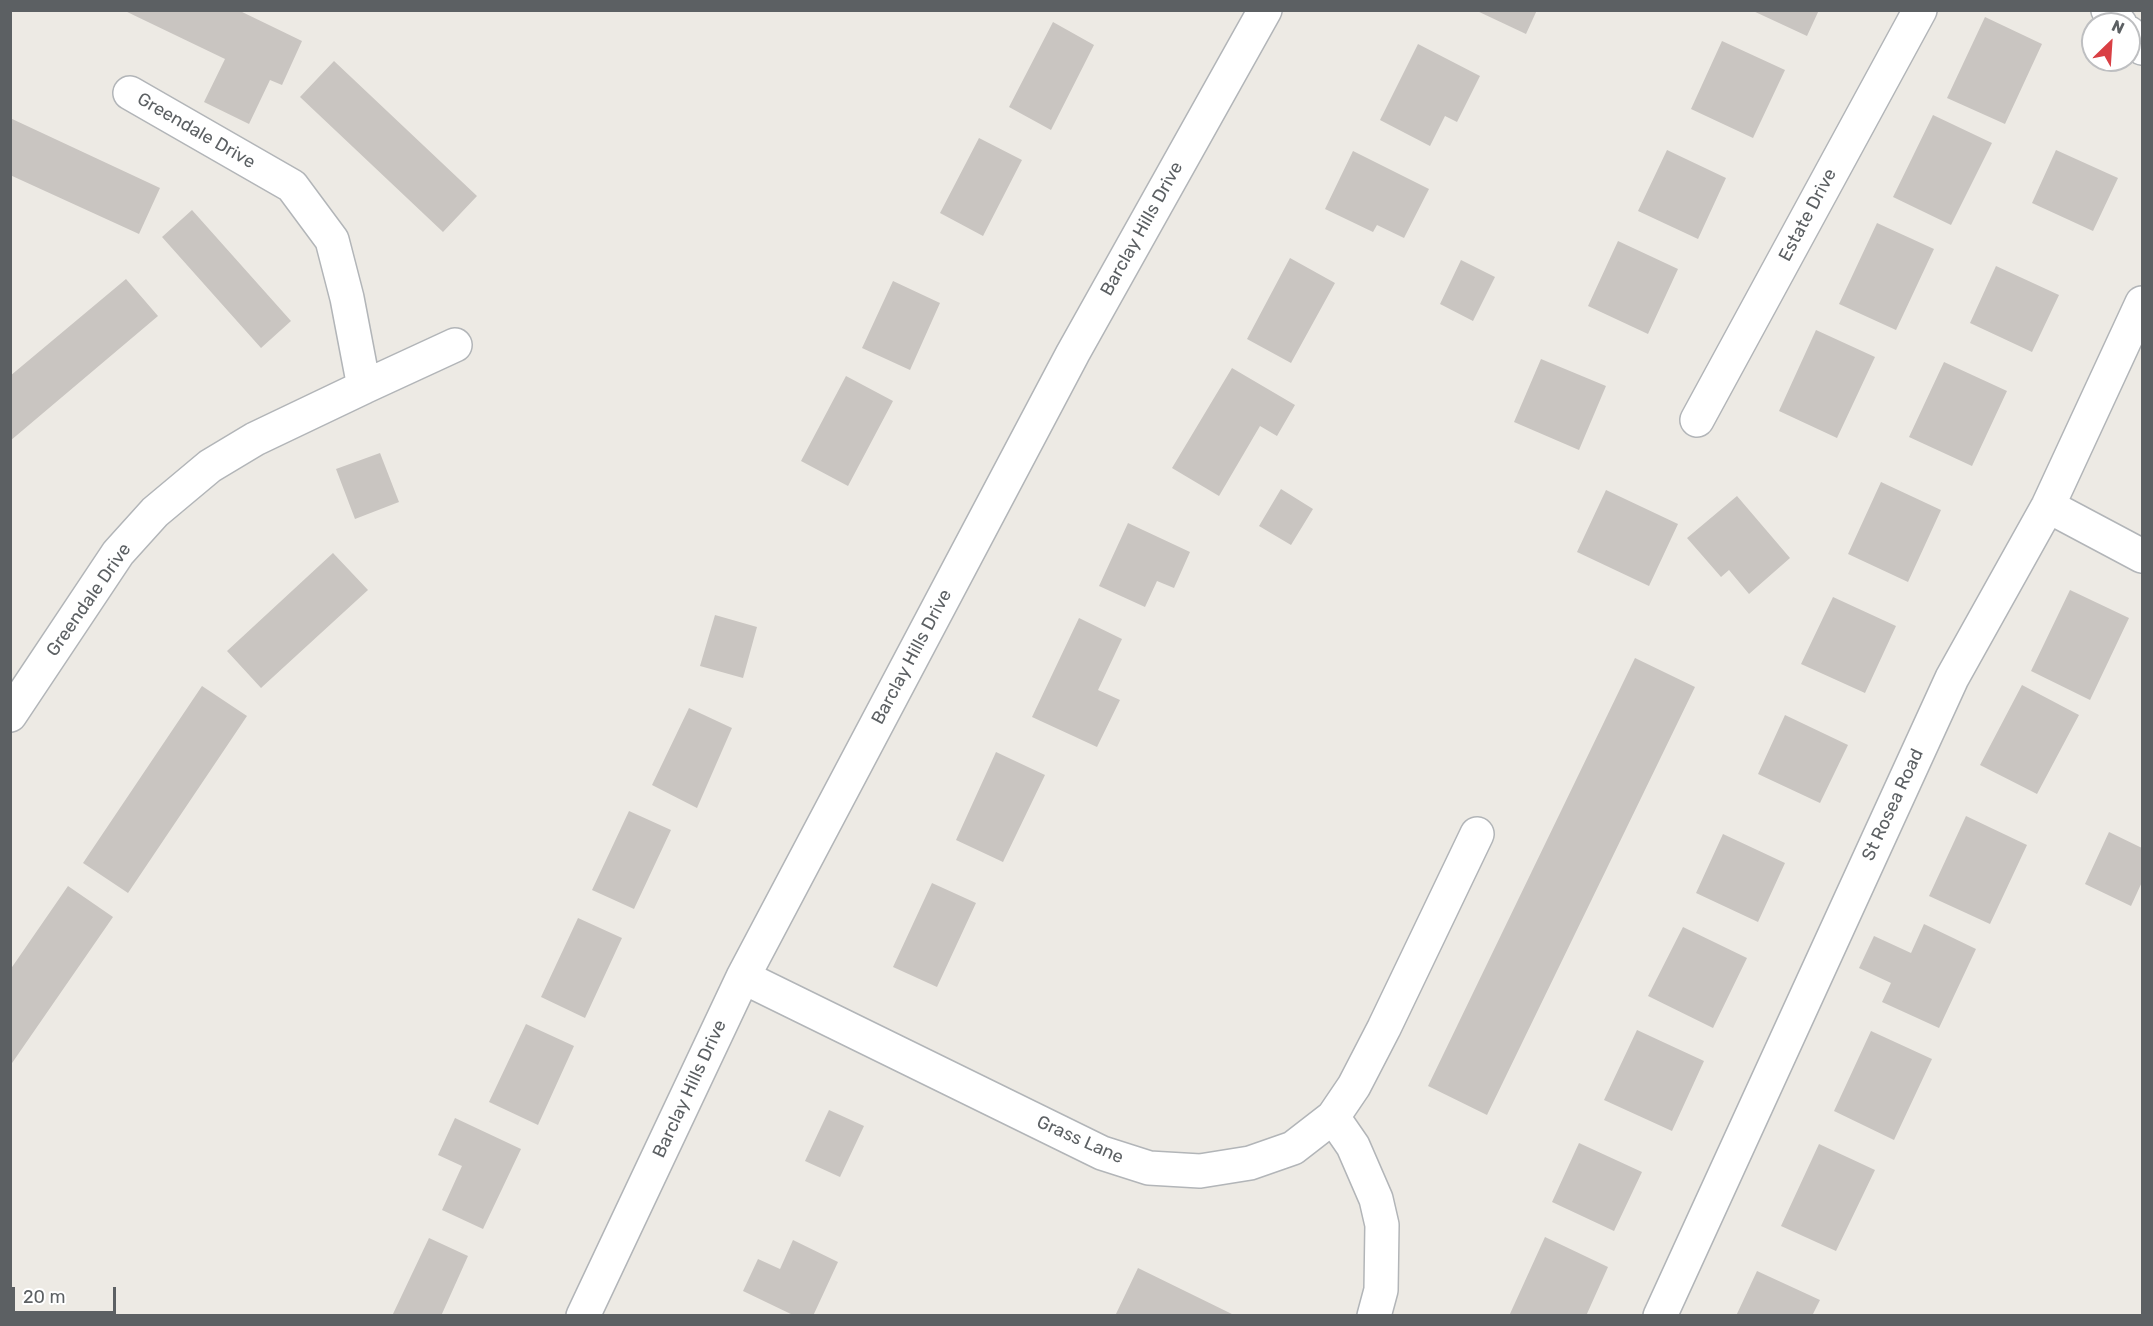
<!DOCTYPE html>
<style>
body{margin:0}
#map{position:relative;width:2153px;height:1326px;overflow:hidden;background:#edeae4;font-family:Rubik,sans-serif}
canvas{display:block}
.frame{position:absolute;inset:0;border:12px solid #5c6063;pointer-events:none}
.north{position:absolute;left:2081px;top:12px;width:60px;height:60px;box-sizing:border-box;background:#fff;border:2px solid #bebfc1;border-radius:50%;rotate:25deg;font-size:16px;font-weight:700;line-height:24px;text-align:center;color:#5c6063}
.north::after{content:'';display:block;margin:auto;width:21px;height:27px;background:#d93f44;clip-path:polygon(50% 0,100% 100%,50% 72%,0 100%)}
.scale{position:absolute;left:12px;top:1287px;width:104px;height:27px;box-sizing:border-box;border:3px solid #5c6063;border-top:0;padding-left:8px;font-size:18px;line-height:21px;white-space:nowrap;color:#5c6063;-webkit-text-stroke:4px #fff;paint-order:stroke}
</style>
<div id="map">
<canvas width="2153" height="1326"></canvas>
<div class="frame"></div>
<div class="north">N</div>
<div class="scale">20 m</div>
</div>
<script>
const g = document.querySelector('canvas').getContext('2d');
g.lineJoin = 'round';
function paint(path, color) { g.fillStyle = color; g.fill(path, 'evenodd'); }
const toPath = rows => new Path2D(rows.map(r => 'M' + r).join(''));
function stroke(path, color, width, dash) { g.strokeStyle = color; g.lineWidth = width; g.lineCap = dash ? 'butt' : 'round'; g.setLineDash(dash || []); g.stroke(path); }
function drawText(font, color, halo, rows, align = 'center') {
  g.font = font + ' Rubik,sans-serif'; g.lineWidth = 4.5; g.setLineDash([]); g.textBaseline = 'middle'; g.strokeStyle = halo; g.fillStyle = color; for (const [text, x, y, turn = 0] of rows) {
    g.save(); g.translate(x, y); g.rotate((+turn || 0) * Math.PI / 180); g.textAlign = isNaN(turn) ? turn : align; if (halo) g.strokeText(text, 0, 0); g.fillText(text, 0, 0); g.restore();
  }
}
paint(toPath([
 [123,10,238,10,302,41,282,85,270,80,249,124,204,102,225,59],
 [1475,10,1537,10,1526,34],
 [1751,10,1819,10,1807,36],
 [1985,17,2042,44,2005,124,1947,98],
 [1053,22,1094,45,1051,130,1009,107],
 [1722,41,1785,70,1753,138,1691,109],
 [1418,44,1480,76,1457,122,1445,116,1430,146,1380,120],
 [334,61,477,196,443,232,300,97],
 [1933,115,1992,143,1951,225,1893,197],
 [10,118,160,188,139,234,10,175],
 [979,138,1022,160,983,236,940,213],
 [1667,150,1726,178,1698,239,1638,211],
 [2056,150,2118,178,2093,231,2032,203],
 [1353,151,1429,189,1404,238,1377,225,1373,232,1325,209],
 [192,210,291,321,261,348,162,237],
 [1877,223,1934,249,1896,330,1839,304],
 [1618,241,1678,269,1648,334,1588,306],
 [1290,258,1335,283,1291,363,1247,339],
 [1461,260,1495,277,1473,321,1440,304],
 [1996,266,2059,295,2032,352,1970,323],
 [126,279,158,316,10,441,10,376],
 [893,281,940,303,910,370,862,348],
 [1816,330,1875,357,1837,438,1779,411],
 [1541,359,1606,386,1579,450,1514,422],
 [1944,362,2007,391,1972,466,1909,437],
 [1232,368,1295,405,1277,436,1260,426,1219,496,1172,468],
 [846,376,893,401,848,486,801,461],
 [380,453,399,502,355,519,336,469],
 [1881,482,1941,510,1908,582,1848,554],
 [1281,489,1313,509,1291,545,1259,526],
 [1606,490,1678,524,1649,586,1577,552],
 [1737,496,1790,558,1749,594,1729,570,1721,577,1687,538],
 [1128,523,1190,552,1174,588,1157,581,1145,607,1099,586],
 [333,553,368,590,261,688,227,651],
 [2070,590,2129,618,2090,700,2031,671],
 [1833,597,1896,626,1865,693,1801,664],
 [715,615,757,627,743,678,700,666],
 [1079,618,1122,639,1098,690,1120,700,1097,747,1032,717],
 [1635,658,1695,687,1487,1115,1428,1086],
 [2022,685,2079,715,2037,794,1980,765],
 [202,686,247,716,128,893,83,863],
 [689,708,732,728,697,808,652,785],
 [1785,715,1848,745,1820,803,1758,774],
 [996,752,1045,775,1003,862,956,840],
 [629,811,671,830,634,909,592,890],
 [1966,816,2027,845,1990,924,1929,896],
 [2109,832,2142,848,2142,882,2131,906,2085,884],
 [1723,834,1785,863,1758,922,1696,893],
 [932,883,976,903,937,987,893,967],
 [68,886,113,917,10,1066,10,970],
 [578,918,622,938,585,1018,541,997],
 [1924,924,1976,949,1939,1028,1882,1002,1891,983,1859,968,1874,936,1911,953],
 [1683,927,1747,958,1713,1028,1648,996],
 [526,1024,574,1046,538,1125,489,1102],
 [1637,1030,1704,1061,1672,1131,1604,1100],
 [1871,1031,1932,1059,1894,1140,1834,1111],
 [829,1110,864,1126,840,1177,805,1161],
 [455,1118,521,1149,483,1229,442,1210,462,1166,438,1155],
 [1579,1143,1642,1172,1614,1231,1552,1202],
 [1819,1144,1875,1170,1836,1251,1781,1226],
 [1545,1237,1608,1267,1586,1316,1509,1316],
 [429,1238,468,1256,441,1316,392,1316],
 [793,1240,838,1262,813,1316,795,1316,743,1291,758,1259,780,1269],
 [1138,1268,1236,1316,1115,1316],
 [1757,1271,1820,1300,1812,1316,1736,1316]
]), '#c9c5c1');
const minor = toPath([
 [2108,10,2120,24],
 [2129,33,2142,48],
 [130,93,292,186,332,240,347,298,364,387,455,345],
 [1697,420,1920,10],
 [2048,506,2142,556],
 [10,715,118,553,155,512,210,466,255,439,364,387],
 [743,977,1102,1153,1149,1168,1200,1171,1250,1163,1293,1148,1333,1117,1354,1086,1384,1028,1477,834],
 [1333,1117,1353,1146,1376,1199,1382,1225,1381,1290,1374,1316],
 [583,1316,743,977,1073,353,1265,10],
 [1660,1316,1952,678,2048,506,2142,303]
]);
stroke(minor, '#b2b5b8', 36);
stroke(minor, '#fff', 33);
drawText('18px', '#5c6063', '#fff', [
 ["Greendale Drive",196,131,30],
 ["Estate Drive",1808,215,-62],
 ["Barclay Hills Drive",1142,229,-61],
 ["Greendale Drive",89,600,-55],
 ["Barclay Hills Drive",912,657,-62],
 ["St Rosea Road",1893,805,-65],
 ["Barclay Hills Drive",690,1089,-65],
 ["Grass Lane",1080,1140,24]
]);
</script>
